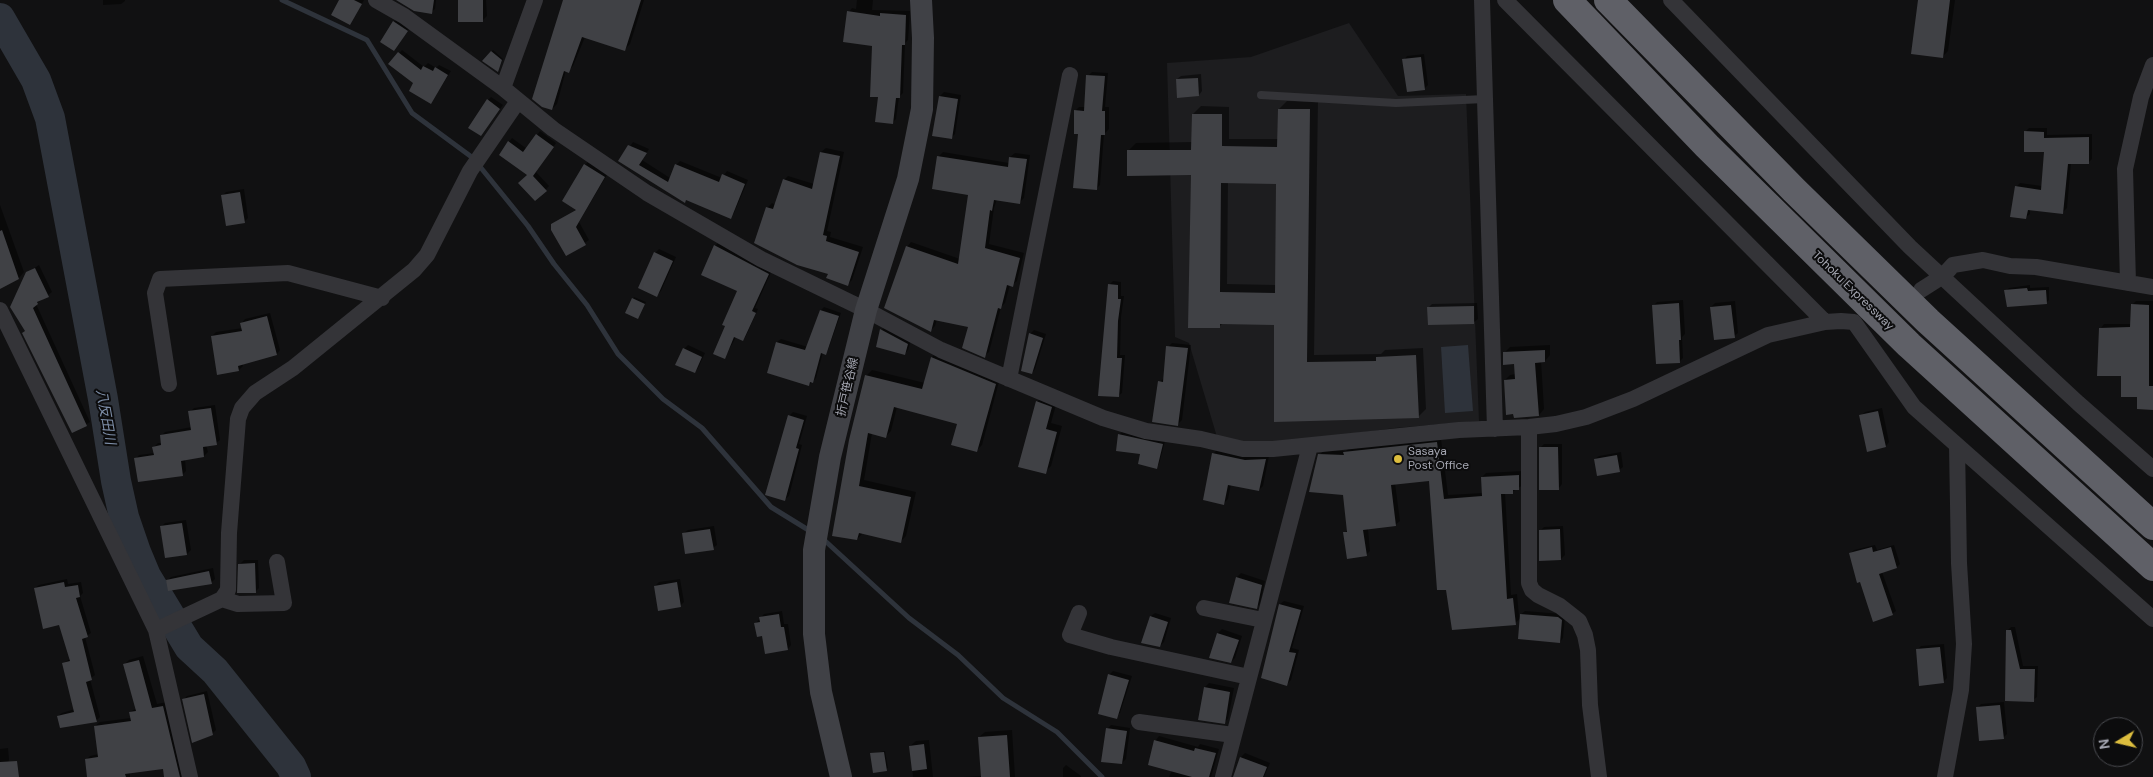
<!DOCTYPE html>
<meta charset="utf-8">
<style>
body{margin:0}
#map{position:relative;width:2153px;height:777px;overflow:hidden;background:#111112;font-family:"DM Sans",sans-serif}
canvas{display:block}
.north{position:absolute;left:2093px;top:717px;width:50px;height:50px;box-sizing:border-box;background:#0c0c0d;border:1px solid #494a4f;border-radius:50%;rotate:261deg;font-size:14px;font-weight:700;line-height:20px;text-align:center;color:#a4a6b1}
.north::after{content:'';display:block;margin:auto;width:18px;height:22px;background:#dcbd3e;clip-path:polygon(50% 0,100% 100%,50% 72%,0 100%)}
</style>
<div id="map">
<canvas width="2153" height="777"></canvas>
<div class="north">N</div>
</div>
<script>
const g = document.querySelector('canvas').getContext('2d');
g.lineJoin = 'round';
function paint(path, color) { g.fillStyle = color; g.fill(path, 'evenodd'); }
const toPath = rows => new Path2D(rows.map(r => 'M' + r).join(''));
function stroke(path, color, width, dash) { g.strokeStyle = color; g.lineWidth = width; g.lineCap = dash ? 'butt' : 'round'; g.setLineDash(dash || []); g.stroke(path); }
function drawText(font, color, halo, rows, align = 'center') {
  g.font = font + ' "DM Sans","Noto Sans JP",sans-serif'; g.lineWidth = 4; g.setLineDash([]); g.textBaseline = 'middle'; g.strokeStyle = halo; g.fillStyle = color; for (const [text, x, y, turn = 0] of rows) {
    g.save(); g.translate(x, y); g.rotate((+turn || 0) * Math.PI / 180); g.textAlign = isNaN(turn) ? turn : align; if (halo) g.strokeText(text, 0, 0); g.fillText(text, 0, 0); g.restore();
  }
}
paint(toPath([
 [1349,23,1398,96,1466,94,1479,421,1395,428,1266,445,1217,437,1189,343,1175,337,1167,63,1251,57]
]), '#1d1d1f');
paint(toPath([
 [1468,345,1473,411,1445,413,1441,347]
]), '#2e333b');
paint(toPath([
 [103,0,125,0,125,1,121,4,103,5],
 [341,0,364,0,350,24],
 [414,0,436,0,435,9,431,12],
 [459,0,486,0,487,16,483,20],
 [564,0,644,0,630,44,625,49,585,37,573,66,568,71,566,70,557,104,552,109,533,98],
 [857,0,873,0,872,10,910,11,908,40,905,43,903,93,899,97,896,119,892,123,880,96,873,45,849,12,852,8,856,9],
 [1920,0,1955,0,1948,51,1942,57],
 [398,18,410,27,397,46,394,22],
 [402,50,424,67,428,63,436,68,439,65,451,71,431,103,415,83,390,64],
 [493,50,503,59,498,70,484,60],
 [1424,54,1428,85,1424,89,1404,60,1407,56],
 [1092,72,1108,73,1105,107,1109,107,1109,129,1104,134,1100,185,1096,189,1079,133,1075,111,1079,107,1085,107,1088,76],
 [1201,74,1202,91,1199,95,1177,79,1181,76],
 [944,92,961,95,955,134,951,138,940,96],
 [491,97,503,105,484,131,488,100],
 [1287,101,1318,102,1314,355,1381,354,1385,350,1423,348,1426,409,1418,417,1275,420,1275,324,1223,323,1219,327,1192,173,1128,151,1136,143,1192,142,1193,114,1201,106,1229,107,1229,139,1278,139,1279,109],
 [1228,182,1278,183,1276,285,1227,284],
 [2029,128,2047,128,2047,135,2092,134,2092,159,2088,163,2071,163,2067,208,2063,212,2030,209,2030,214,2026,217,2016,187,2020,183,2042,186,2046,151,2025,132],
 [540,131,556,143,536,172,549,186,536,200,529,174,509,142,512,138,527,149],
 [633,142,649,149,642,160,670,178,676,165,680,161,722,178,727,171,748,180,734,213,731,217,687,199,620,161],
 [826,148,844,152,827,231,831,232,830,237,863,247,852,280,848,284,829,273,767,208,772,203,776,205,784,180,788,176,814,184,821,152],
 [943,152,1009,163,1010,157,1015,153,1030,155,1024,198,1020,202,997,199,994,208,989,244,1024,253,1017,281,1012,285,1010,285,1005,303,1001,307,989,352,984,356,969,326,937,319,935,326,930,331,907,247,911,242,960,259,970,194,933,188,939,156],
 [589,161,608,173,579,222,589,240,567,255,552,225,577,209,585,165],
 [244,189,248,218,244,222,222,196,226,192],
 [0,205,24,272,19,278,0,287],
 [718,243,772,270,755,308,758,309,746,336,743,340,736,337,725,357,727,326,738,290,715,246],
 [659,249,676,257,661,291,657,295,655,253],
 [39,265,52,292,36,304,90,422,72,432,26,331,27,273],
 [1113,281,1121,282,1121,296,1124,296,1121,317,1120,355,1125,355,1122,393,1118,396,1109,285],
 [2030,285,2030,288,2049,287,2049,300,2046,303,2006,291,2009,288],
 [634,297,646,302,638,318,633,299],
 [1683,300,1685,334,1682,337,1683,358,1679,362,1653,306,1657,302],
 [1735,301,1738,333,1734,336,1711,307,1715,303],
 [2136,301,2153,301,2153,408,2138,396,2101,328,2104,324,2131,324,2132,305],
 [1477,303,1478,319,1474,322,1429,307,1432,304],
 [824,307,841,313,828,350,825,353,823,352,816,378,809,385,768,373,777,342,781,339,808,347,821,310],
 [270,313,280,350,277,354,242,363,243,366,239,370,212,336,216,332,243,328,242,323,245,319],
 [885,326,911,340,908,350,905,353,878,346,882,330],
 [1034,330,1046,334,1035,369,1032,373,1030,334],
 [1172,343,1191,345,1182,420,1178,424,1160,382,1164,378,1168,347],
 [688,345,705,353,698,368,695,372,684,349],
 [1550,345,1550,355,1545,361,1541,361,1544,409,1539,415,1505,380,1510,375,1516,374,1515,363,1504,353,1510,347],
 [937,352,1000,378,982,445,976,451,958,423,897,407,891,431,886,436,872,433,864,480,916,492,906,536,901,541,863,533,857,539,834,535,866,376,872,370,925,383,932,357],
 [1043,396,1057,401,1051,423,1062,426,1051,466,1045,472,1037,402],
 [215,405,220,440,216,443,206,445,208,452,204,456,185,459,186,471,183,474,136,459,139,455,155,453,154,447,158,443,162,443,161,436,165,432,192,427,190,412,194,408],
 [1882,408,1889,442,1886,446,1861,416,1865,412],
 [793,412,807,416,799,444,802,445,789,496,785,499,789,416],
 [1122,432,1165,441,1159,464,1156,467,1119,435],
 [1441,439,1448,495,1483,493,1482,477,1486,473,1523,471,1523,485,1512,492,1505,493,1511,595,1517,594,1519,616,1525,611,1562,614,1565,616,1563,638,1560,642,1521,618,1515,623,1430,480,1395,483,1400,521,1395,525,1368,529,1370,551,1366,555,1345,533,1348,529,1344,494,1319,455,1324,451,1346,451,1349,448],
 [1544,444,1562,444,1562,484,1559,488,1540,448],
 [1217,450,1269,456,1263,486,1259,490,1231,484,1228,499,1224,503,1213,454],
 [1621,452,1623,467,1619,470,1595,459,1599,456],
 [186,520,191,550,187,554,161,527,165,523],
 [714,526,717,545,713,548,684,533,688,530],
 [1563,526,1565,555,1561,559,1540,531,1544,527],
 [1875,545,1877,550,1894,545,1900,564,1897,567,1882,572,1896,611,1892,614,1850,554,1854,550],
 [244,560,258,560,259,588,255,592,240,564],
 [213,568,215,579,211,583,167,581,171,577],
 [1241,573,1265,581,1260,603,1257,607,1230,602,1237,577],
 [67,579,68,584,81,582,83,593,80,596,91,633,85,637,95,675,90,679,100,717,96,721,58,716,62,713,75,709,64,663,70,659,60,624,35,588,39,585],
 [680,579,684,602,680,606,655,586,659,582],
 [1284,601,1304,606,1292,648,1299,650,1291,680,1287,684,1280,604],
 [782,611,784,624,788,624,791,645,788,649,764,634,756,623,764,614],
 [1155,613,1171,618,1164,642,1160,646,1151,616],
 [2011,627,2015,627,2023,666,2038,666,2037,697,2033,700,2006,700,2007,631],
 [1222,629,1242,636,1235,658,1231,662,1210,657,1218,633],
 [1944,644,1947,678,1943,682,1917,650,1921,646],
 [143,656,157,704,167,702,184,777,165,777,164,767,130,772,130,777,89,777,86,760,90,756,99,754,95,726,100,722,131,718,130,712,137,708,125,664,129,660],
 [1113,671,1132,676,1120,713,1116,717,1109,675],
 [1209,683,1234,688,1228,719,1224,722,1199,719,1205,687],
 [207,691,216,730,212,734,184,699,187,696],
 [2004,702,2007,734,2003,738,1977,708,1981,704],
 [1111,725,1130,728,1126,759,1122,763,1107,729],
 [1012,730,1015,777,964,777,982,776,979,737,985,732],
 [1159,736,1198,747,1200,744,1219,749,1211,777,1169,777,1172,770,1149,764,1156,740],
 [929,740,933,777,913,777,910,746,916,741],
 [8,748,9,759,6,777,0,777,0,749],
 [885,751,888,768,886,769,871,754],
 [1245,753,1270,763,1264,777,1234,777,1241,757],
 [1066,765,1081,776,1081,777,1063,777,1063,768]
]), '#0007');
stroke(toPath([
 [282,0,367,40,412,113,473,158,528,226,554,264,587,305,618,354,663,399,702,428,771,507,810,531],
 [822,538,909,618,958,655,1003,698,1057,732,1102,777]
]), '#2e333b', 5);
stroke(toPath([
 [0,18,36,80,50,118,103,399,116,481,124,517,136,552,146,576,189,647,215,671,291,766,296,777]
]), '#2e333b', 30);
paint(toPath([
 [339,0,354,0,362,4,350,25,331,15],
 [396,0,434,0,432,14,414,11],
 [458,0,483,0,483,22,458,22],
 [563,0,641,0,625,51,582,37,569,73,564,71,552,110,542,107,532,99],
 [1918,0,1950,0,1943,58,1911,54],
 [847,11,880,16,880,13,906,15,905,45,902,45,900,98,896,98,893,124,875,122,878,97,870,97,872,46,843,42],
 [393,21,408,31,394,51,380,42],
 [491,51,502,60,498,72,482,61],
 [398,52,421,70,423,66,433,71,435,67,448,75,431,104,409,91,413,83,388,64],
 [1421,57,1425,90,1407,92,1402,59],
 [1086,75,1105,76,1102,111,1105,111,1105,135,1101,135,1097,190,1073,188,1078,134,1074,134,1074,110,1084,111],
 [1198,78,1199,96,1177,98,1176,79],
 [939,96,958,99,952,139,932,136],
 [487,99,500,109,481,136,468,128],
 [1278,109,1310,109,1307,362,1376,361,1376,357,1416,355,1419,418,1274,422,1274,325,1220,324,1220,328,1188,328,1191,175,1127,176,1127,150,1191,150,1192,114,1222,114,1222,146,1277,147],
 [1221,183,1276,184,1275,293,1220,292],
 [2024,131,2044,132,2044,138,2089,137,2089,164,2068,164,2063,214,2028,210,2026,219,2010,217,2015,186,2041,190,2044,152,2024,152],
 [536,134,554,147,533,176,547,191,535,201,518,183,527,175,499,155,508,141,523,152],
 [628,145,647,153,639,165,668,182,675,164,719,182,722,174,745,184,731,219,686,200,685,203,618,161],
 [820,152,840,156,823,235,827,236,826,241,859,252,848,286,826,278,828,274,797,265,754,243,766,207,773,209,783,179,812,189],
 [937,156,1008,167,1009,157,1027,159,1020,204,994,200,992,211,990,210,985,248,1020,258,1013,287,1007,285,1001,309,998,308,985,358,962,348,968,327,934,320,931,332,884,308,906,246,958,264,968,195,932,189],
 [584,164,605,177,576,227,586,245,566,256,551,230,551,224,576,210,562,201],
 [240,192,245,223,226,226,221,195],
 [2,230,19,279,0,289,0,231],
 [714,245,769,274,752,311,756,313,743,341,734,337,725,359,713,354,725,326,722,325,737,291,701,275],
 [654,252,673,261,657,297,638,288],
 [35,268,49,297,37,302,38,304,33,308,87,426,72,433,22,333,25,331,10,307,26,272],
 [1108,284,1118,285,1118,299,1121,299,1118,321,1117,358,1122,358,1119,397,1098,396],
 [2027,288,2028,291,2046,290,2047,304,2007,307,2004,290],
 [632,298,645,304,638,319,625,313],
 [1679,303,1681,340,1679,340,1680,363,1656,364,1652,305],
 [2131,304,2149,305,2149,386,2153,386,2153,410,2137,409,2137,397,2121,397,2121,376,2097,376,2099,328,2130,327],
 [1731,305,1735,338,1714,340,1710,307],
 [1474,306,1474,324,1428,325,1427,307],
 [820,310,839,316,826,355,821,353,813,383,810,382,809,386,767,373,776,342,805,350],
 [267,316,277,355,238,366,239,371,217,375,211,336,242,331,240,323],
 [880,329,908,344,905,355,876,347],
 [1029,333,1043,338,1032,374,1021,371],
 [1166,346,1188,348,1178,426,1152,422,1158,381,1163,382],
 [683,348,702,357,695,373,675,365],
 [1545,350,1545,362,1535,363,1539,416,1514,418,1513,414,1506,415,1504,380,1515,379,1514,364,1503,365,1503,352],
 [931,357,996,384,977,452,951,445,957,424,894,407,886,438,868,433,859,486,911,497,901,543,859,533,857,540,832,536,849,440,865,375,922,389],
 [1036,401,1052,407,1046,429,1057,432,1046,474,1018,467],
 [211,408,217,445,203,447,204,457,181,461,183,476,138,482,134,458,154,455,152,447,161,445,160,435,191,430,188,411],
 [1878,411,1886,447,1867,452,1859,415],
 [788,415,804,420,796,448,799,449,785,501,765,495],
 [1118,434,1163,444,1157,469,1138,464,1140,454,1116,451],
 [1437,442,1444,499,1482,496,1481,477,1519,475,1519,490,1513,490,1513,494,1501,494,1507,599,1513,598,1516,625,1452,630,1446,590,1437,590,1429,481,1391,485,1396,526,1363,530,1367,556,1347,559,1343,532,1347,532,1343,495,1309,492,1318,454,1344,455,1343,452],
 [1539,447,1558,447,1559,490,1539,490],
 [1212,453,1245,460,1266,459,1259,491,1228,485,1224,505,1203,500],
 [1617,455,1620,472,1597,476,1594,459],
 [182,523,187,555,165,558,160,526],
 [710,529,714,550,685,554,682,533],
 [1560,529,1561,560,1539,561,1539,530],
 [1872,547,1873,552,1891,547,1897,568,1879,574,1893,615,1873,622,1860,582,1857,583,1849,553],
 [255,563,256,593,237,593,238,564],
 [209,571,212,584,168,591,166,580],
 [1236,577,1262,585,1257,609,1229,603],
 [64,582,65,587,78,585,80,597,76,598,88,637,82,639,92,680,86,682,97,722,60,728,57,716,74,712,62,663,70,661,59,625,43,629,34,588],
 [677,582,681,607,658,611,654,586],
 [1279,604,1301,610,1289,652,1296,653,1287,686,1261,678],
 [779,614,781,627,784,627,788,650,765,654,762,636,757,637,754,623,760,622,759,617],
 [1520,614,1558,617,1562,620,1560,643,1518,639],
 [1150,616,1168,622,1160,647,1141,643],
 [2006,630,2011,630,2020,669,2035,669,2034,702,2005,701],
 [1217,633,1239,640,1231,663,1209,658],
 [1940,647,1944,683,1919,686,1916,649],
 [139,660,152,708,163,706,180,777,164,777,163,769,125,774,126,777,87,777,85,759,98,757,94,726,131,721,129,712,136,711,123,664],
 [1108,674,1129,680,1117,719,1098,714],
 [1204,687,1230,692,1225,724,1198,720],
 [204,694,213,735,192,743,182,699],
 [2000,705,2004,739,1979,741,1976,707],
 [1106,728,1127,731,1122,764,1101,762],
 [1007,735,1010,777,981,777,978,737],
 [1154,740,1194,751,1195,748,1216,753,1209,777,1192,777,1148,765],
 [924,744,927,769,912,771,909,746],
 [884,752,887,771,873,773,870,753],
 [1240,757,1267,767,1263,777,1233,777],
 [17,761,19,777,0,777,0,762]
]), '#404145');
stroke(toPath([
 [1261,95,1396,103,1485,99]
]), '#343438', 8);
stroke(toPath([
 [376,0,404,16,503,88,553,129,647,193,761,259,866,310,941,350,1103,418,1146,431,1201,439,1243,449,1273,449,1459,430,1529,427,1556,424,1586,417,1633,399,1768,335,1825,322],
 [1482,0,1495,429],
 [1505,0,1825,322,1841,321,1854,322,1914,407,2153,619],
 [1671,0,1910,247,2078,403,2153,469],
 [503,88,535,0],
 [2128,283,2125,169,2141,97,2153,65],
 [1921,290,1943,276,1953,265,1983,260,2010,266,2036,267,2153,287],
 [0,310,156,630,190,777],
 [1009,379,1070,75],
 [169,384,155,293,160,279,288,273,382,298],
 [1529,427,1529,583,1532,590,1538,595,1560,606,1579,621,1585,635,1588,650,1590,705,1599,777],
 [222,599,238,604,284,603,277,562],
 [1204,608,1263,620],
 [1079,613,1070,635,1111,647,1249,677],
 [156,630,222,599,228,590,229,533,238,419,242,408,255,393,293,368,414,270,427,255,470,171,518,101],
 [1139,722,1233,735],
 [1223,777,1310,446],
 [1945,777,1961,690,1964,644,1959,563,1957,445]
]), '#343438', 16);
stroke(toPath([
 [841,777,821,692,814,634,814,550,830,457,866,310,908,179,922,109,923,38,921,0]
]), '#404146', 22);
stroke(toPath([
 [1567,0,1707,146,1909,345,2153,567],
 [1608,0,1794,190,1928,321,2153,526]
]), '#5f6067', 28);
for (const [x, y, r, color] of [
 [1398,459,5,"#dcbd3e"]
]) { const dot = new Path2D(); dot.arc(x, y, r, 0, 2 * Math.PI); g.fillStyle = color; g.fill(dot); stroke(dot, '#0c0c0d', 2); }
drawText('12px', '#a4a6b1', '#0c0c0d', [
 ["Tohoku Expressway",1853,291,44],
 ["折戸笹谷線",848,387,-77]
]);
drawText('12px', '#a4a6b1', '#0c0c0d', [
 ["Sasaya",1408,452],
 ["Post Office",1408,466]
], 'left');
drawText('italic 14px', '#7e8fa9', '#0c0c0d', [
 ["八反田川",105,417,80]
]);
</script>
